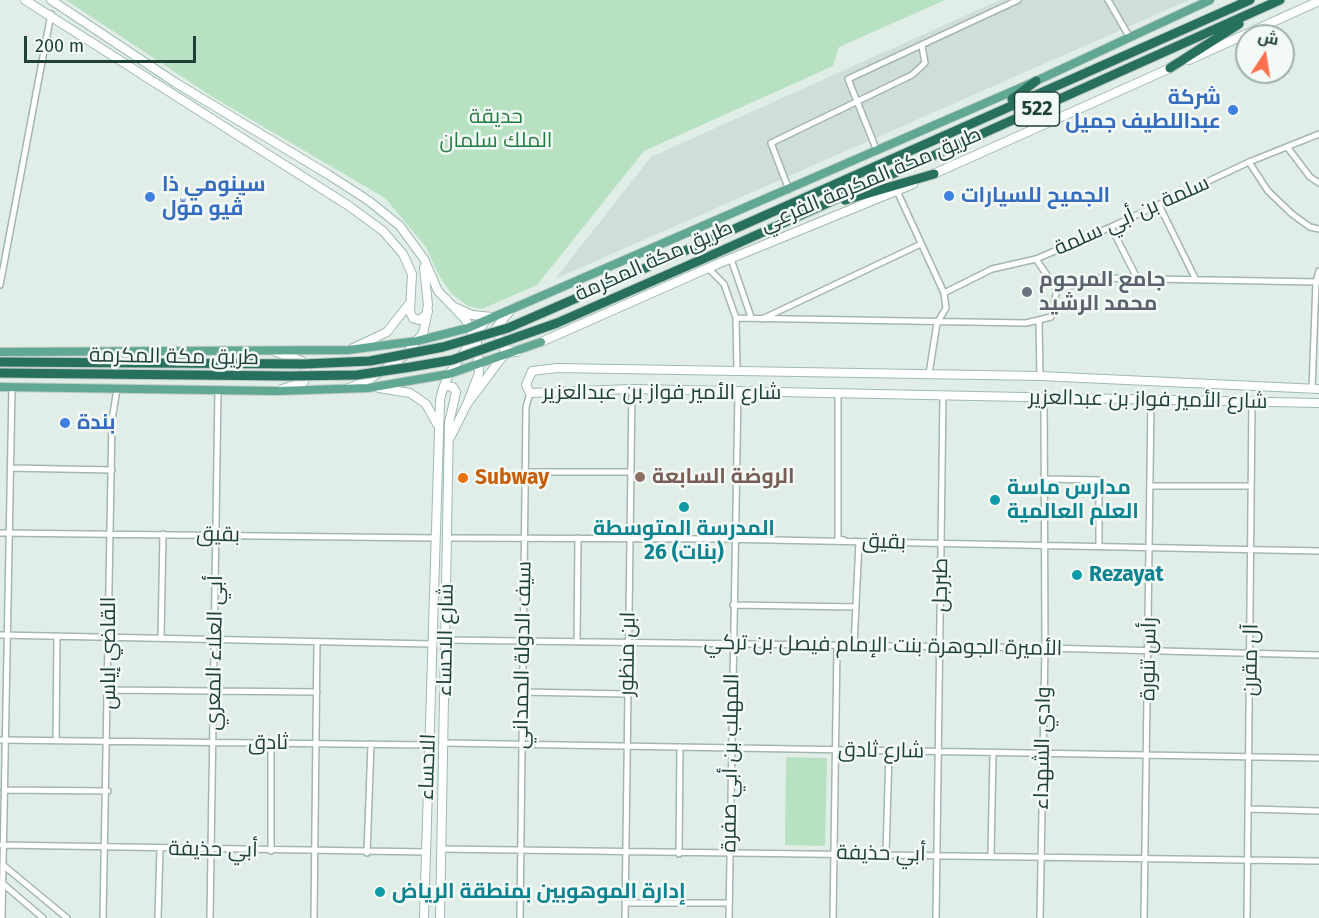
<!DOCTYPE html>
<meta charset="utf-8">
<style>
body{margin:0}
#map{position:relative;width:1319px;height:918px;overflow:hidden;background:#e1eee7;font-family:"Fira Sans",Cairo,sans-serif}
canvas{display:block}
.north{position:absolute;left:1235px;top:24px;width:60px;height:60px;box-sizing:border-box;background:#f2f9f6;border:2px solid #9eafa9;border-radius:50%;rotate:12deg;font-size:16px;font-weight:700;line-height:24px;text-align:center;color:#1f4136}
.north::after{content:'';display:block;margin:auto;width:21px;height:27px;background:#ff714e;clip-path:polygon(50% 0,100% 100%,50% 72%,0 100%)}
.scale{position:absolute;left:24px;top:36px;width:172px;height:27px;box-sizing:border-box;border:3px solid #1f4136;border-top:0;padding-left:8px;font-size:18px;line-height:21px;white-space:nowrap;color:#1f4136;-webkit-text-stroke:4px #f2f9f6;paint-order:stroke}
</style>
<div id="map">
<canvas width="1319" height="918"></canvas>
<div class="north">ش</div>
<div class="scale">200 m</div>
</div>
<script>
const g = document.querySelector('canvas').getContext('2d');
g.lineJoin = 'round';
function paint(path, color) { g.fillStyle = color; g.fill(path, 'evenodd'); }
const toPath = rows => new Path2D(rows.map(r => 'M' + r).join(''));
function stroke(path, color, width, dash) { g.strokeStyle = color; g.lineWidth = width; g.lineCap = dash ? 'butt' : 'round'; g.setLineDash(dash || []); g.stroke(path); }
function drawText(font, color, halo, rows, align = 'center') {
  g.font = font + ' "Fira Sans",Cairo,sans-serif'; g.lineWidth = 5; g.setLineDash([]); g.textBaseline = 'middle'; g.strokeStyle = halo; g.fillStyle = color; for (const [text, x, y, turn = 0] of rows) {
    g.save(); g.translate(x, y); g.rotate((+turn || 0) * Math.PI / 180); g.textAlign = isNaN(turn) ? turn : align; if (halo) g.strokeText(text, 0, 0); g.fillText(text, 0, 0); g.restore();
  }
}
paint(toPath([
 [1000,0,1189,0,555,279,651,157]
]), '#cfded6');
paint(toPath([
 [66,0,945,0,839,47,833,66,644,151,537,285,482,309,468,306,452,294,438,274,426,247,385,198,211,96],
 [786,757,827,758,825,846,785,845]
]), '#b7e1c1');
const street = toPath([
 [1108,0,1130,38],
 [1288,148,1310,177,1319,183],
 [877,151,848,79,1018,0],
 [1249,162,1268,191,1292,214,1310,227,1319,229],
 [789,190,771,143,912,75,925,63,922,46],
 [897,191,944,293,946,308,937,323,929,374],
 [1159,205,1196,280],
 [1111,227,1137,278],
 [731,259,751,317],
 [708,268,724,284,736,318,737,371],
 [0,285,51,14],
 [1057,290,1097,278,1319,282],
 [944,293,992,269,1036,259,1111,227,1249,162,1319,134],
 [736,318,1026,323,1051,317,1057,290,1036,259],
 [762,319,921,244],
 [1039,320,1040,376],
 [1312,389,1316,282,1319,271],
 [838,394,838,539,844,540],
 [10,468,112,470],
 [526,472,629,472],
 [1045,479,1099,480,1099,546],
 [1150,486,1251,486],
 [0,533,435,538],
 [449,538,722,539,1319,551],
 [733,605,856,607],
 [0,635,432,644],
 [161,638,163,534],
 [447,640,1045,648,1319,655],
 [577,642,578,538],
 [854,646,859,542,856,541],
 [109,690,317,692],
 [523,692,627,694],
 [0,740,429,745],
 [56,741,57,636],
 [444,743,1319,758],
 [4,790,108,791],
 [1250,809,1319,811],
 [2,845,426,852],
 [442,849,1319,861],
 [271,851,271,743],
 [367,853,371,744],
 [679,854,680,747],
 [886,854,889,752],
 [991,856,993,753],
 [3,865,67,918],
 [2,883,43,918],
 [626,903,729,903],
 [2,918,12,388],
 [103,918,112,420,117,389],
 [158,918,160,849],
 [210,918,218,389],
 [314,918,317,642],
 [520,918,526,407,530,393],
 [625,918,632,389],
 [729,918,738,392],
 [833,918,837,646],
 [936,918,943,396],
 [1040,918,1045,648,1044,399],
 [1144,918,1151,400],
 [1247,918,1252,402]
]);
const secondary = toPath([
 [25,0,349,206,383,231,403,254,412,274,410,312,413,318,419,320,426,315,428,305,424,268],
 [51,0,176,83,329,175,369,201,400,226,424,259,438,291,466,320,477,343,479,373,467,404],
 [1189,60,1319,1],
 [929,176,1175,66],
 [457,308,472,315,492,317],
 [510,311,496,328,504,349,517,352],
 [541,342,715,265,913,184],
 [353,348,387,332,409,304],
 [276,352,302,361,307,371,304,382,282,389],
 [349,388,370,379,404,356,423,333,428,311],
 [379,388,410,393,426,404,437,424],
 [443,388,449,374,486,320],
 [1319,389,1040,376,557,368,532,371,526,385,530,393,632,389,1319,403],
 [451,436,467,404,503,356],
 [424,918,440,400,443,388,447,386,453,387,456,392,449,423,440,918]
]);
const primary = toPath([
 [0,352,348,350,417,341,468,328,1036,81,1210,0],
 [0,387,277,391,368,388,449,374,541,342]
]);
const highway = toPath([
 [1170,68,1239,24],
 [1012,99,1036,81],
 [845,200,934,174],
 [705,242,1250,0],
 [712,255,1280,0]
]);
stroke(street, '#a3b7ae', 8);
stroke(secondary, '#9ebbaf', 10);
stroke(primary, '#c0cac7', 10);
stroke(highway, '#c0cac7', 11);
stroke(street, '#fff', 5);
stroke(secondary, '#fff', 8);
stroke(primary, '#60a893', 8);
stroke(highway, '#27705e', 9);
const highwayBridge = toPath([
 [0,362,304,364,370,361,443,347,508,328,705,242],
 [0,373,288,376,357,375,411,367,452,360,557,323,712,255]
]);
stroke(highwayBridge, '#c0cac7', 11, []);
stroke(highwayBridge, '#27705e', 9);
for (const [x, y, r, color] of [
 [1233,110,6,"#3f7fe0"],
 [949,196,6,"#3f7fe0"],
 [150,197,6,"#3f7fe0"],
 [1027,292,6,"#6b7280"],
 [65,423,6,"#3f7fe0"],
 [640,477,6,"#8d6e63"],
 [463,478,6,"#e8710a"],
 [995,500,6,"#0f9aa8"],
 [684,507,6,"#0f9aa8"],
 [1077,575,6,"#0f9aa8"],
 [380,892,6,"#0f9aa8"]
]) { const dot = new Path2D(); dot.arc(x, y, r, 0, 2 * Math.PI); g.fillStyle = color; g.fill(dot); stroke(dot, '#f2f9f6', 2); }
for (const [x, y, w] of [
 [1037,109,45]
]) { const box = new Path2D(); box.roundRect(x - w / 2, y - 17, w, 34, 4.5); g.fillStyle = '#f2f9f6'; g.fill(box); stroke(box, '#1f4136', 1.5); }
drawText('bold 20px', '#1f4136', null, [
 ["522",1037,109]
]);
drawText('bold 21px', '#366cbe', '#f2f9f6', [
 ["شركة",1221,98,"right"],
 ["عبداللطيف جميل",1221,122,"right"],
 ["سينومي ذا",162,185],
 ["ڤيو موّل",162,209],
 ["الجميح للسيارات",961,196],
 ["بندة",77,423]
], 'left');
drawText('21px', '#247c42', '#f2f9f6', [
 ["حديقة",496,117],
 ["الملك سلمان",496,141]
]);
drawText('21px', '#1f4136', '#f2f9f6', [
 ["طريق مكة المكرمة الفرعي",871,180,-23],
 ["سلمة بن أبي سلمة",1132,216,-24],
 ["طريق مكة المكرمة",654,261,-24],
 ["طريق مكة المكرمة",174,357,1],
 ["شارع الأمير فواز بن عبدالعزير",662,393],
 ["شارع الأمير فواز بن عبدالعزير",1148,400,1],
 ["بقيق",218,535,1],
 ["بقيق",884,542,2],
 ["طبرجل",941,585,-89],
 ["شارع الاحساء",446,640,-89],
 ["الأميرة الجوهرة بنت الإمام فيصل بن تركي",883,646,1],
 ["القاضي إياس",109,653,-90],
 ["أبي العلاء المعري",215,653,-89],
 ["ابن منظور",628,654,-89],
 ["سيف الدولة الحمداني",523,655,-89],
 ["رأس تنورة",1149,659,-89],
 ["آل مقرن",1251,660,-89],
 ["ثادق",268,743],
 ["وادي الشهداء",1043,748,-89],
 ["شارع ثادق",881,751,1],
 ["المهلب بن أبي صفرة",731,763,-89],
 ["الاحساء",428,767,-88],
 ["أبي حذيفة",213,850,1],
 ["أبي حذيفة",881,854,1]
]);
drawText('bold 21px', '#5b616d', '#f2f9f6', [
 ["جامع المرحوم",1039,280],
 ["محمد الرشيد",1039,304]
], 'left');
drawText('bold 21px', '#785e54', '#f2f9f6', [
 ["الروضة السابعة",652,477]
], 'left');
drawText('bold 21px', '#c56008', '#f2f9f6', [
 ["Subway",475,478]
], 'left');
drawText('bold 21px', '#0d838f', '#f2f9f6', [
 ["مدارس ماسة",1007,488],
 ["العلم العالمية",1007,512],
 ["المدرسة المتوسطة",684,529,"center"],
 ["26 (بنات)",684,553,"center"],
 ["Rezayat",1089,575],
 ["إدارة الموهوبين بمنطقة الرياض",392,892]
], 'left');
</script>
